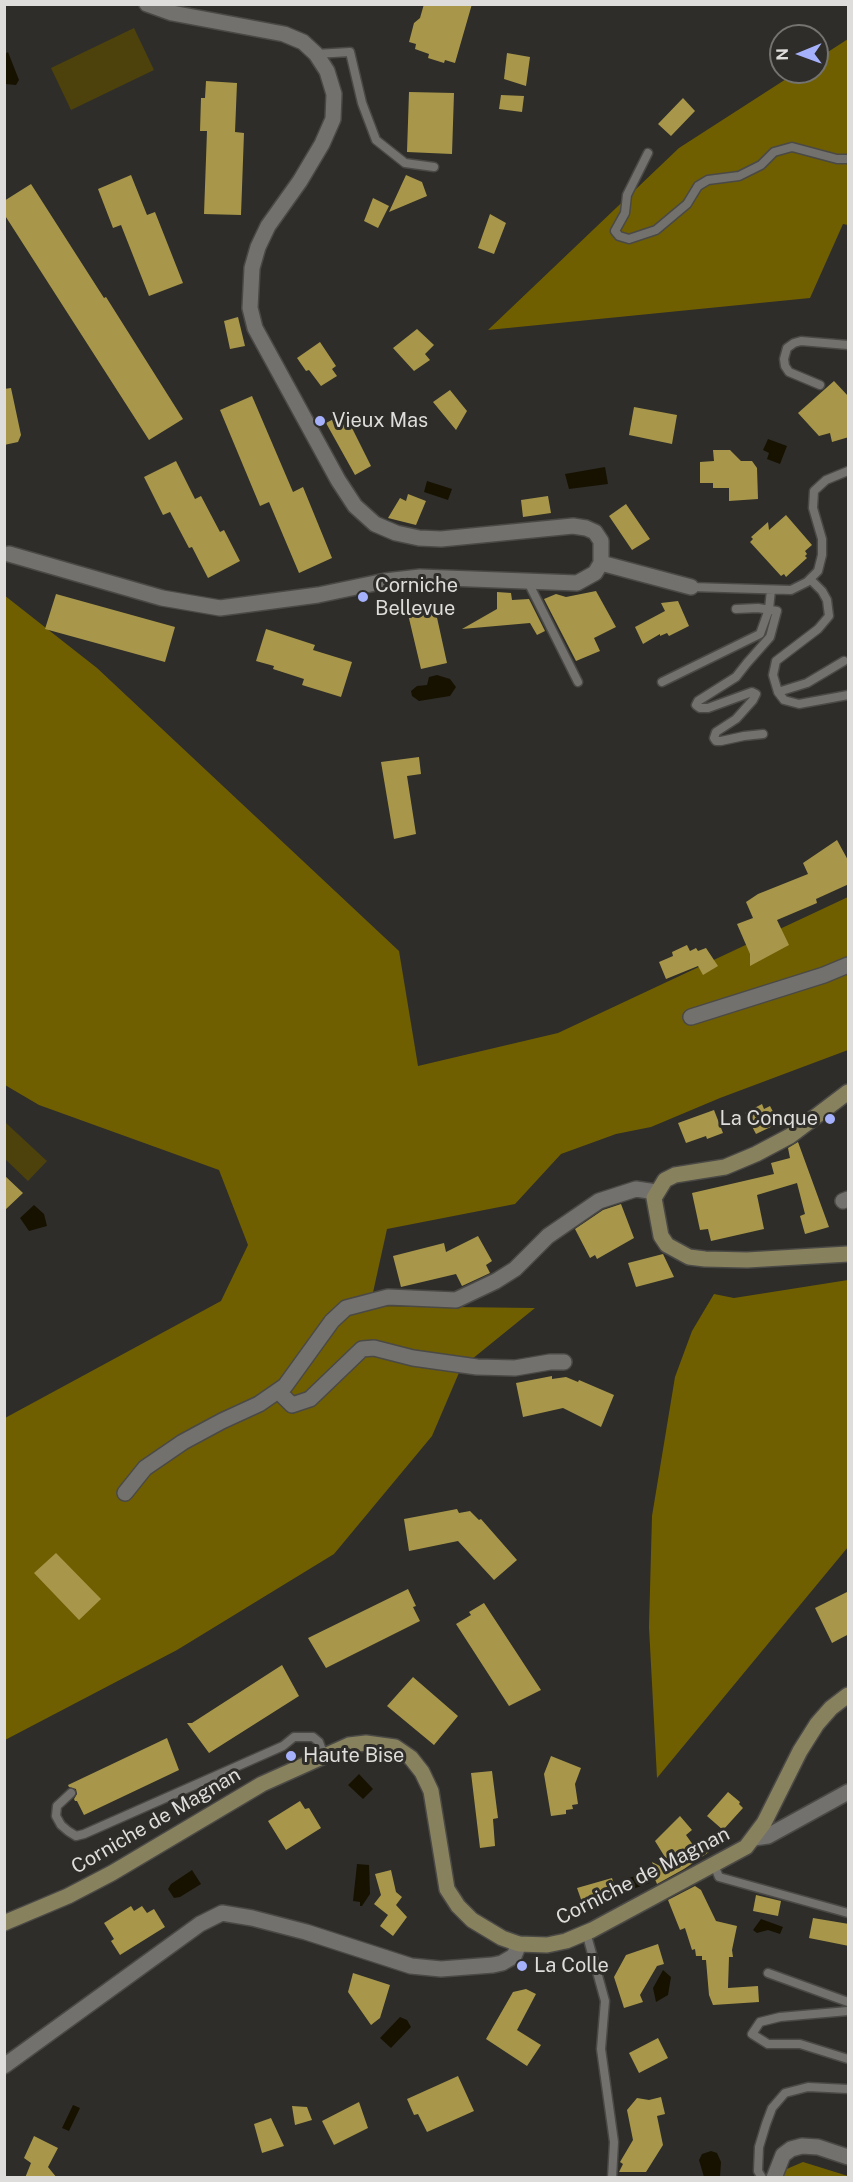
<!DOCTYPE html>
<style>
body{margin:0}
#map{position:relative;width:853px;height:2182px;overflow:hidden;background:#2e2d29;font-family:"Public Sans",sans-serif}
canvas{display:block}
.frame{position:absolute;inset:0;border:6px solid #dedddb;pointer-events:none}
.north{position:absolute;left:769px;top:24px;width:60px;height:60px;box-sizing:border-box;background:#2e2d29;border:2px solid #747370;border-radius:50%;rotate:269deg;font-size:16px;font-weight:700;line-height:24px;text-align:center;color:#dedddb}
.north::after{content:'';display:block;margin:auto;width:21px;height:27px;background:#a6b1fc;clip-path:polygon(50% 0,100% 100%,50% 72%,0 100%)}
</style>
<div id="map">
<canvas width="853" height="2182"></canvas>
<div class="frame"></div>
<div class="north">N</div>
</div>
<script>
const g = document.querySelector('canvas').getContext('2d');
g.lineJoin = 'round';
function paint(path, color) { g.fillStyle = color; g.fill(path, 'evenodd'); }
const toPath = rows => new Path2D(rows.map(r => 'M' + r).join(''));
function stroke(path, color, width, dash) { g.strokeStyle = color; g.lineWidth = width; g.lineCap = dash ? 'butt' : 'round'; g.setLineDash(dash || []); g.stroke(path); }
function drawText(font, color, halo, rows, align = 'center') {
  g.font = font + ' "Public Sans",sans-serif'; g.lineWidth = 6; g.setLineDash([]); g.textBaseline = 'middle'; g.strokeStyle = halo; g.fillStyle = color; for (const [text, x, y, turn = 0] of rows) {
    g.save(); g.translate(x, y); g.rotate((+turn || 0) * Math.PI / 180); g.textAlign = isNaN(turn) ? turn : align; if (halo) g.strokeText(text, 0, 0); g.fillText(text, 0, 0); g.restore();
  }
}
paint(toPath([
 [134,28,154,70,71,110,51,68],
 [6,1123,47,1161,28,1181,5,1159]
]), '#4d420c');
paint(toPath([
 [848,39,848,225,843,224,810,298,488,330,679,148,797,72,817,72,817,59],
 [4,595,97,668,399,951,418,1066,558,1033,848,897,848,1050,720,1098,651,1127,616,1134,561,1154,515,1204,387,1229,370,1306,535,1308,461,1368,432,1436,334,1554,177,1650,5,1740,5,1418,221,1301,248,1245,219,1170,39,1105,5,1085],
 [848,1280,848,1547,657,1778,649,1627,652,1516,675,1377,692,1331,714,1294,734,1298],
 [803,2162,848,2176,848,2178,782,2178,782,2171]
]), '#705f01');
paint(toPath([
 [8,52,19,80,16,85,5,84,5,54],
 [768,439,787,446,780,464,767,459,769,453,763,450],
 [605,467,608,484,569,489,565,474],
 [427,481,452,489,448,500,424,492],
 [437,675,450,679,456,687,450,696,419,701,412,696,411,691,417,686,427,685,429,677],
 [34,1205,44,1214,47,1226,29,1231,20,1218],
 [359,1774,373,1789,363,1799,348,1785],
 [357,1864,369,1865,370,1894,362,1906,360,1906,360,1902,353,1901],
 [192,1870,201,1884,180,1897,174,1898,168,1889,171,1884],
 [647,1872,650,1883,624,1892,620,1881],
 [761,1919,783,1927,780,1934,768,1930,757,1933,753,1930],
 [663,1970,671,1977,668,1995,656,2002,653,1988],
 [400,2017,407,2020,411,2027,391,2048,380,2038],
 [73,2105,80,2108,69,2131,62,2128],
 [711,2151,717,2153,721,2162,720,2177,704,2177,699,2160,702,2154]
]), '#171200');
paint(toPath([
 [424,4,472,4,455,63,445,60,444,63,428,58,429,54,415,49,416,44,409,42,414,23,420,18],
 [507,53,530,57,526,86,504,79],
 [206,81,237,83,235,132,244,133,241,215,204,214,207,131,200,131,201,98,205,98],
 [409,92,454,93,452,154,407,152],
 [501,95,524,96,522,112,499,109],
 [683,98,695,111,671,136,658,124],
 [131,175,147,215,155,212,183,283,149,296,121,225,113,228,98,189],
 [406,175,422,182,427,196,389,212],
 [31,184,104,298,106,297,183,419,149,440,4,214,4,201],
 [373,198,389,206,378,228,364,221],
 [490,214,506,223,494,254,478,248],
 [238,317,245,346,230,349,224,321],
 [417,329,434,345,425,354,430,360,414,371,393,348],
 [320,342,336,366,332,369,337,376,321,386,309,370,306,371,297,358],
 [834,381,849,397,849,437,832,442,830,433,819,436,798,413],
 [11,388,21,435,18,442,4,445,4,389],
 [450,390,467,411,456,430,433,402],
 [252,396,293,492,303,487,332,558,299,573,269,502,260,506,220,410],
 [634,407,677,415,672,444,629,435],
 [341,415,345,423,349,422,371,466,355,475,326,423],
 [713,450,730,450,741,461,752,461,757,468,758,499,729,501,729,488,713,488,713,483,700,483,700,462,714,461],
 [176,461,195,499,201,496,220,532,224,530,240,561,208,578,192,547,189,548,170,512,163,515,144,477],
 [408,494,426,501,416,525,388,518,400,498,406,501],
 [548,496,551,513,523,517,521,500],
 [626,504,650,539,632,550,609,516],
 [786,515,812,545,805,551,807,554,805,556,807,558,786,577,784,574,781,576,750,542,753,539,751,537,768,522,769,530],
 [596,591,616,627,594,638,600,651,576,661,544,599,556,594,566,597],
 [497,592,511,593,512,600,529,599,545,631,537,635,530,623,462,629,497,609],
 [56,594,175,627,165,662,45,629],
 [678,601,689,626,669,636,667,633,660,636,660,634,643,644,635,627,665,611,661,603],
 [434,604,447,663,421,669,407,610],
 [266,629,315,645,313,650,352,662,341,697,302,685,304,679,273,669,274,666,256,661],
 [419,757,421,774,407,776,416,834,394,839,381,762],
 [837,840,849,862,849,884,816,899,817,903,777,920,789,945,750,966,750,954,737,924,753,918,746,902,758,894,808,874,803,863],
 [687,945,690,951,696,948,698,951,706,948,718,966,703,975,698,966,666,979,659,962,673,956,672,952],
 [762,1104,764,1109,770,1106,779,1123,756,1134,745,1113],
 [714,1110,723,1133,707,1139,706,1136,686,1143,678,1123],
 [798,1142,829,1227,805,1234,800,1216,805,1214,797,1183,757,1195,764,1229,711,1241,708,1229,700,1230,692,1193,774,1174,771,1163,790,1158,788,1148],
 [4,1175,23,1193,4,1211],
 [621,1204,634,1238,597,1259,595,1255,590,1258,575,1229,603,1210],
 [478,1236,492,1261,486,1265,490,1273,462,1286,456,1274,401,1287,393,1256,444,1243,446,1252],
 [663,1254,674,1277,636,1287,628,1263],
 [552,1376,552,1379,566,1377,578,1382,579,1380,614,1395,601,1427,563,1408,523,1417,516,1383],
 [457,1509,459,1513,470,1511,479,1520,481,1519,517,1560,494,1580,458,1541,409,1551,404,1519],
 [56,1553,101,1599,79,1620,34,1573],
 [408,1589,416,1606,413,1607,420,1621,326,1668,308,1638],
 [849,1591,849,1634,832,1643,815,1608],
 [484,1603,541,1690,509,1706,456,1624,471,1615,469,1612],
 [282,1665,299,1696,209,1753,187,1723,192,1723],
 [413,1677,458,1716,434,1745,387,1706],
 [167,1738,179,1770,84,1815,77,1801,75,1801,74,1799,77,1794,76,1789,69,1787,68,1785],
 [551,1756,581,1768,575,1784,578,1804,572,1805,573,1809,566,1810,566,1814,551,1816,544,1774],
 [492,1771,498,1818,493,1819,495,1846,480,1848,471,1773],
 [728,1792,740,1802,739,1804,743,1808,723,1830,707,1816],
 [300,1801,305,1809,309,1808,321,1828,286,1850,268,1821],
 [680,1816,692,1830,686,1835,696,1849,704,1845,709,1852,684,1869,657,1884,651,1870,655,1869,652,1862,660,1866,668,1862,655,1841],
 [391,1870,396,1892,402,1897,396,1905,407,1917,393,1936,380,1926,388,1915,374,1904,381,1895,375,1874],
 [612,1878,617,1894,583,1905,577,1888],
 [695,1886,701,1890,716,1921,737,1926,732,1950,733,1957,729,1957,728,1988,758,1986,759,2002,713,2005,709,1995,706,1960,702,1960,702,1956,696,1956,695,1949,692,1950,685,1928,680,1930,668,1900],
 [756,1895,781,1901,778,1916,753,1911],
 [131,1906,134,1911,142,1906,147,1913,154,1909,165,1927,120,1955,111,1941,114,1939,104,1923],
 [813,1918,849,1924,849,1946,809,1938],
 [658,1944,664,1964,657,1966,640,1995,643,2002,624,2008,614,1977,626,1955],
 [353,1973,390,1985,380,2018,371,2025,348,1992],
 [526,1989,536,1994,517,2030,541,2045,527,2066,486,2039,513,1992],
 [658,2038,668,2058,639,2073,629,2053],
 [458,2076,474,2111,427,2132,418,2114,414,2115,407,2099],
 [661,2097,665,2114,657,2116,663,2145,646,2172,619,2172,623,2164,620,2162,633,2140,627,2110,637,2098,649,2100],
 [359,2102,368,2128,334,2145,322,2121],
 [292,2106,307,2107,312,2120,295,2125],
 [271,2118,284,2146,262,2153,254,2124],
 [34,2136,58,2148,48,2167,57,2178,25,2178,31,2163,24,2158]
]), '#a8974a');
const lane = toPath([
 [316,54,350,52,362,103,376,140,405,163,434,167],
 [648,153,627,195,625,213,615,231,619,236,629,239,656,230,687,204,698,186,708,180,739,176,761,165,774,152,792,147,837,159,848,159],
 [820,385,789,372,785,366,784,359,787,348,794,343,801,341,848,345],
 [810,579,822,591,827,600,829,616,818,629,776,661,773,675,778,692,807,683,844,661],
 [527,580,578,682],
 [691,587,791,590,807,582,818,571,822,555,822,539,813,508,814,491,826,480,848,471],
 [736,609,758,608,777,611,770,637,747,663,736,677,698,701,696,705,700,708,708,708,752,692,756,694,753,700,736,719,716,732,714,738,716,741,721,741,744,736,763,734],
 [662,682,760,634,769,609,771,590],
 [778,692,784,700,799,704,848,695],
 [71,1793,57,1806,56,1816,61,1825,68,1831,76,1836,84,1834,283,1746,294,1737,313,1737,319,1742,324,1756],
 [714,1865,719,1877,848,1913],
 [586,1932,605,2001,601,2049,614,2142,612,2178],
 [768,1973,848,2002],
 [848,2011,780,2017,760,2022,752,2034,768,2044,800,2044,848,2059],
 [762,2178,758,2171,759,2147,766,2124,772,2108,785,2093,808,2087,848,2089]
]);
const street = toPath([
 [9,554,162,598,220,608,318,595,385,581,420,577,577,583,595,573,601,563,601,541,595,532,586,528,573,526,441,539,419,538,396,533,375,524,355,506,338,480,255,328,250,308,252,268,258,247,268,226,300,181,322,144,333,119,334,94,327,71,316,54,303,42,284,34,172,13,147,4],
 [601,563,691,587],
 [691,1017,824,975,848,965],
 [843,1201,848,1199],
 [278,1391,292,1405,310,1399,362,1349,374,1348,413,1358,477,1367,515,1368,550,1362,564,1362],
 [125,1493,145,1468,183,1442,222,1421,259,1404,285,1386,332,1321,346,1308,388,1297,456,1300,496,1281,515,1269,548,1236,599,1201,636,1189,656,1192],
 [754,1838,768,1836,848,1792],
 [4,2066,200,1924,222,1913,252,1918,306,1932,411,1966,441,1969,493,1965,502,1963,514,1956,519,1944],
 [774,2178,783,2155,791,2149,802,2146,818,2147,848,2157]
]);
const secondary = toPath([
 [848,1092,790,1136,756,1154,725,1167,675,1175,665,1180,654,1198,661,1236,667,1245,689,1257,705,1259,747,1260,848,1254],
 [4,1923,68,1896,112,1873,262,1784,349,1745,366,1743,395,1747,411,1758,422,1772,431,1791,447,1889,458,1906,472,1920,502,1938,519,1944,547,1945,566,1941,592,1930,746,1847,764,1823,800,1751,817,1724,831,1708,848,1695]
]);
stroke(lane, '#4a4946', 11);
stroke(street, '#4a4946', 18);
stroke(secondary, '#4a4946', 18);
stroke(lane, '#72716d', 8);
stroke(street, '#72716d', 15);
stroke(secondary, '#88815d', 15);
for (const [x, y, r, color] of [
 [320,421,6,"#a6b1fc"],
 [363,597,6,"#a6b1fc"],
 [830,1119,6,"#a6b1fc"],
 [291,1756,6,"#a6b1fc"],
 [522,1966,6,"#a6b1fc"]
]) { const dot = new Path2D(); dot.arc(x, y, r, 0, 2 * Math.PI); g.fillStyle = color; g.fill(dot); stroke(dot, '#2e2d29', 2); }
drawText('20px', '#dedddb', '#2e2d29', [
 ["Vieux Mas",332,421],
 ["Corniche",375,586],
 ["Bellevue",375,609],
 ["La Conque",818,1119,"right"],
 ["Haute Bise",303,1756],
 ["La Colle",534,1966]
], 'left');
drawText('20px', '#dedddb', '#2e2d29', [
 ["Corniche de Magnan",156,1821,-30],
 ["Corniche de Magnan",643,1876,-27]
]);
</script>
